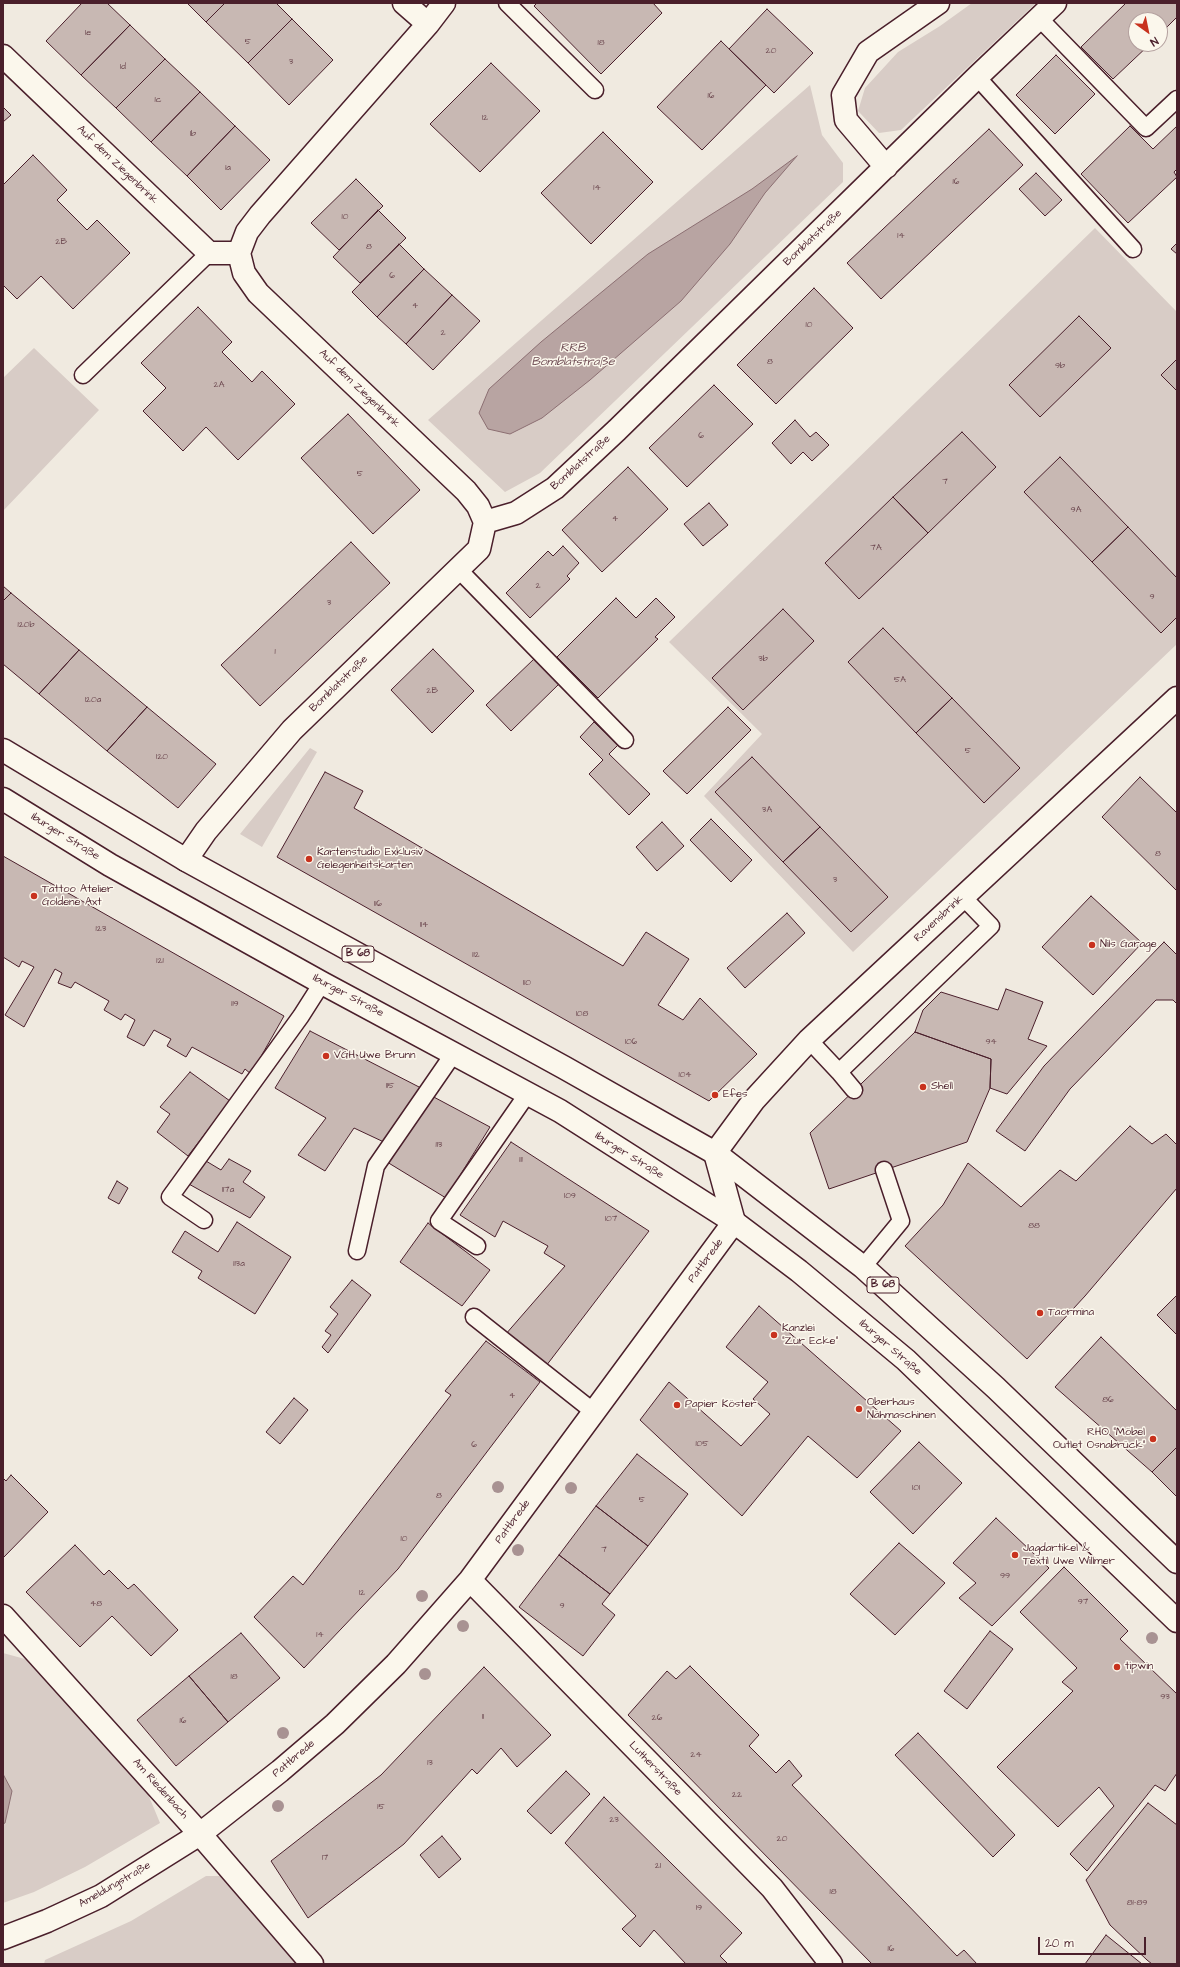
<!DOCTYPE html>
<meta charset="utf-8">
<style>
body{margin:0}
#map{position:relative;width:1180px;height:1967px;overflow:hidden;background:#f0eae0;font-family:"Architects Daughter",sans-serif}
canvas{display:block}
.frame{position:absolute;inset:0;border:4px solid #4a1f2b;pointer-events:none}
.north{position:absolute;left:1128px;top:12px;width:40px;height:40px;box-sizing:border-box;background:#fbf7ec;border:1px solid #b4a19f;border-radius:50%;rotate:147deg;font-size:11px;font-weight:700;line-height:16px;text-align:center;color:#4a1f2b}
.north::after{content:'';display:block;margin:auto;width:14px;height:18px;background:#c8321e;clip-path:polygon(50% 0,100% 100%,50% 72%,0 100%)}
.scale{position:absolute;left:1038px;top:1937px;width:108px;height:18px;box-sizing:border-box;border:2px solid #4a1f2b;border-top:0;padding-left:5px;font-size:12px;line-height:14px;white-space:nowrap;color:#4a1f2b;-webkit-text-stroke:3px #fbf7ec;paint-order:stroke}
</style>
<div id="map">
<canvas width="1180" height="1967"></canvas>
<div class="frame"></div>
<div class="north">N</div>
<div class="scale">20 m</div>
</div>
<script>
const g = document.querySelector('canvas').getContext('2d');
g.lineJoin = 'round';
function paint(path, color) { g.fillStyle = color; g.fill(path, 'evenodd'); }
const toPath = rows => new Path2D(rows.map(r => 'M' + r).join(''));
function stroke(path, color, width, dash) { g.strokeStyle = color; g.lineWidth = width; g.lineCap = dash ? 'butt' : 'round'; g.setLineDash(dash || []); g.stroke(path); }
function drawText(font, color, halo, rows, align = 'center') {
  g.font = font + ' "Architects Daughter",sans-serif'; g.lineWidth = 3; g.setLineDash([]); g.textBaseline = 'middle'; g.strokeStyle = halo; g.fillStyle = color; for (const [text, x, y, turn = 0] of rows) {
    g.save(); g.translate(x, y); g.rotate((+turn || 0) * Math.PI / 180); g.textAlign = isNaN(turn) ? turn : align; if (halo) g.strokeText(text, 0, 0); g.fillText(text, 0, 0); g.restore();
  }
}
paint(toPath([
 [972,3,1036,3,901,130,879,133,858,111,865,88,898,52,940,26],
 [810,85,822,135,843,163,843,182,540,473,505,492,428,420],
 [1095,228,1177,312,1177,644,853,952,704,796,762,734,669,642],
 [34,348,99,410,3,511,3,378],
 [310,748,317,752,262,847,240,834],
 [3,1653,25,1659,148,1794,160,1823,85,1867,34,1892,3,1903],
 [206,1876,221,1876,297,1964,44,1964,45,1960,131,1921]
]), '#d8ccc6');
const water = toPath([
 [797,156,765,193,730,244,681,301,590,380,542,418,510,434,488,429,479,413,489,389,541,342,648,254,752,189,797,156],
 [3,1774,12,1791,5,1823,3,1824,3,1774]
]);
paint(water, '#b8a4a2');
stroke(water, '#8c6f72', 1);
const building = toPath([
 [82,3,107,3,130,25,81,75,46,41,82,3],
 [187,3,225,3,206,22,187,3],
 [225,3,276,3,292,19,248,63,206,22,225,3],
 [537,3,653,3,662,13,601,74,534,6,537,3],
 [1126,3,1177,3,1177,17,1160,34,1160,20,1136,20,1136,44,1150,44,1113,79,1081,47,1126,3],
 [767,9,813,53,774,93,729,49,767,9],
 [292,19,333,60,289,105,248,63,292,19],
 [130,25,165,59,116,108,81,75,130,25],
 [721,41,766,85,702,150,657,107,721,41],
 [1056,55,1095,94,1055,134,1016,95,1056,55],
 [165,59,200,92,151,142,116,108,165,59],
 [491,63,540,111,480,172,430,124,491,63],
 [200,92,235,126,187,176,151,142,200,92],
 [3,107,11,115,3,122,3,107],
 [235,126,270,160,221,210,187,176,235,126],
 [1130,126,1153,149,1177,126,1177,169,1174,172,1177,177,1128,223,1081,174,1130,126],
 [989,129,1023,165,881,299,847,263,989,129],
 [603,132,653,182,591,244,541,193,603,132],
 [33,155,67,190,57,200,87,230,97,220,130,253,73,309,41,276,17,299,3,285,3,185,33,155],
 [1036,173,1062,200,1045,216,1019,189,1036,173],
 [356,179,383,206,339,250,311,223,356,179],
 [378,210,406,238,360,283,333,257,378,210],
 [1177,243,1177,254,1171,249,1177,243],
 [399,244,424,269,377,317,352,292,399,244],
 [424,269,452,295,406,344,377,317,424,269],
 [814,288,853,328,776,404,737,365,814,288],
 [452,295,480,321,433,370,406,344,452,295],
 [198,307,232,342,222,352,252,382,262,371,295,404,238,460,206,427,183,451,143,411,166,388,141,363,198,307],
 [1079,316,1111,348,1040,417,1009,385,1079,316],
 [1177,359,1177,391,1161,375,1177,359],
 [714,385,753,424,687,487,649,448,714,385],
 [348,414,420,490,373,534,301,458,348,414],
 [795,420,810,437,816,432,829,445,812,461,803,452,791,464,772,443,795,420],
 [962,432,996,467,928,533,893,497,962,432],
 [1060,457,1128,527,1092,562,1024,492,1060,457],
 [628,467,668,509,602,572,562,530,628,467],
 [893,497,928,533,859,599,825,563,893,497],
 [709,503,728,525,703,546,684,524,709,503],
 [1128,527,1177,578,1177,617,1161,633,1092,562,1128,527],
 [351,542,390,583,260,706,221,665,351,542],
 [563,546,579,563,567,576,570,579,530,618,506,593,548,551,553,556,563,546],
 [3,586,11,593,3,601,3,586],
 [11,593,79,650,39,694,3,664,3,601,11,593],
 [616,598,636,618,656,598,675,617,655,637,658,639,598,698,557,657,616,598],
 [783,609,814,641,743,710,712,678,783,609],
 [883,628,952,698,916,733,848,662,883,628],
 [433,649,474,691,432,733,391,690,433,649],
 [79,650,147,707,107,751,39,694,79,650],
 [534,659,559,684,511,731,486,705,534,659],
 [952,698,1020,768,984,803,916,733,952,698],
 [147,707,216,764,178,808,107,751,147,707],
 [728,707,751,730,687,794,663,771,728,707],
 [594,722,618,745,609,754,650,794,629,815,589,774,603,760,580,737,594,722],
 [752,757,820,827,783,862,715,792,752,757],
 [325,772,363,791,354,808,623,966,646,932,689,959,658,1005,683,1020,700,998,757,1054,709,1101,277,857,325,772],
 [1140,777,1177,813,1177,891,1102,817,1140,777],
 [711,819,752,860,731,882,690,840,711,819],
 [662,822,684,846,657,871,636,847,662,822],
 [820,827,888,897,851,932,783,862,820,827],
 [3,856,284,1016,251,1074,245,1069,242,1074,192,1047,186,1057,167,1046,171,1039,154,1030,144,1046,127,1037,135,1020,125,1014,121,1020,104,1010,109,1001,75,982,71,988,58,983,62,973,55,969,24,1027,5,1015,34,967,22,961,19,967,3,957,3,856],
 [1091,896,1142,943,1093,995,1042,947,1091,896],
 [787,913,805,933,745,988,727,968,787,913],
 [1164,942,1177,955,1177,1004,1173,1000,1156,1000,1070,1089,1025,1151,996,1131,1044,1066,1164,942],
 [1006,989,1043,1002,1028,1039,1047,1046,1007,1094,990,1088,991,1059,915,1032,923,1010,941,992,998,1010,1006,989],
 [310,1031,421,1088,386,1143,354,1128,325,1171,298,1155,326,1118,275,1088,310,1031],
 [915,1032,991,1059,990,1088,967,1142,829,1189,810,1133,915,1032],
 [190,1072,230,1101,188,1156,157,1132,170,1114,160,1107,190,1072],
 [430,1095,490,1127,446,1198,387,1162,430,1095],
 [1130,1126,1152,1144,1166,1134,1177,1145,1177,1188,1085,1296,1027,1359,905,1246,943,1205,968,1163,1021,1207,1060,1170,1076,1181,1130,1126],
 [511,1142,649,1231,546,1366,505,1335,565,1266,544,1253,548,1246,503,1221,495,1237,460,1215,511,1142],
 [229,1159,251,1171,243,1182,265,1197,250,1218,187,1183,206,1161,221,1170,229,1159],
 [117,1181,128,1188,119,1204,108,1198,117,1181],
 [237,1222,291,1257,255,1314,198,1278,202,1271,172,1252,185,1231,218,1252,237,1222],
 [428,1223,490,1270,462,1306,400,1262,428,1223],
 [352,1280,371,1295,328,1353,322,1347,331,1335,325,1331,338,1314,330,1307,352,1280],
 [1177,1295,1177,1335,1157,1315,1177,1295],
 [759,1306,901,1431,857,1478,808,1436,742,1516,640,1420,669,1382,741,1446,770,1414,753,1399,768,1382,726,1347,759,1306],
 [1101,1337,1177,1411,1177,1447,1152,1472,1055,1387,1101,1337],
 [486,1341,540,1382,398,1569,304,1668,254,1617,293,1576,303,1585,451,1395,445,1391,486,1341],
 [294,1398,308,1410,280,1444,266,1432,294,1398],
 [919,1442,962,1483,913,1534,870,1492,919,1442],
 [1177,1447,1177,1497,1152,1472,1177,1447],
 [637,1454,688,1494,648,1546,596,1506,637,1454],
 [11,1475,48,1512,3,1558,3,1478,6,1481,11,1475],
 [596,1506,648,1546,610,1594,559,1555,596,1506],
 [996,1518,1049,1568,992,1626,959,1598,976,1583,953,1563,996,1518],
 [899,1543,945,1583,895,1635,850,1594,899,1543],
 [75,1545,104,1575,109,1570,128,1589,134,1584,178,1630,151,1656,112,1616,80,1647,26,1592,75,1545],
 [559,1555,610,1594,602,1604,615,1615,583,1656,519,1607,559,1555],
 [1064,1567,1128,1631,1120,1639,1177,1694,1177,1773,1165,1791,1155,1785,1087,1871,1070,1854,1114,1806,1099,1787,1058,1827,997,1767,1073,1691,1062,1682,1077,1668,1020,1612,1064,1567],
 [990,1631,1013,1649,967,1709,944,1691,990,1631],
 [241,1633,280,1678,228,1722,189,1676,241,1633],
 [690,1666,759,1735,749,1746,776,1773,789,1760,802,1776,792,1785,957,1956,964,1950,977,1964,872,1964,628,1715,667,1671,676,1679,690,1666],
 [484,1667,551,1735,517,1767,501,1748,477,1774,472,1769,404,1844,308,1918,271,1861,381,1775,484,1667],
 [189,1676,228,1722,176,1766,137,1720,189,1676],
 [918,1733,1015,1835,993,1857,895,1755,918,1733],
 [566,1771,590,1794,551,1834,527,1811,566,1771],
 [604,1797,742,1933,720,1956,728,1964,686,1964,654,1930,640,1947,622,1929,636,1916,565,1843,604,1797],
 [1148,1803,1177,1825,1177,1964,1152,1964,1147,1960,1110,1925,1086,1880,1148,1803],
 [442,1836,461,1859,439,1878,420,1855,442,1836],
 [1106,1935,1142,1964,1085,1964,1106,1935]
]);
paint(building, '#c8b8b3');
stroke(building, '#4a1f2b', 1);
const service = toPath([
 [507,3,595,90],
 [1039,18,1146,128,1177,99],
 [977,77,1133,249],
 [83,375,209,253],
 [458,569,625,740],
 [809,1040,839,1072,854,1090],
 [839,1072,991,926,963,897],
 [204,1220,170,1197,301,1016,322,983],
 [477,1246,439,1221,528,1093],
 [357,1251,376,1166,454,1053],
 [863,1267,901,1221,884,1170],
 [474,1317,594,1412]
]);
const minor = toPath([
 [404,3,428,24],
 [444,3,428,24,260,215,247,232,239,253,244,273,258,293,466,491,478,506,485,522],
 [3,56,209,253,239,253],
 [886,167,846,120,843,95,868,52,938,3],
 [485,522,516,513,555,488,617,430,977,77,1055,3],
 [186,860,206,831,292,730,479,549,485,522],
 [470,1580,772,1888,831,1964],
 [3,1616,200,1834,312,1964],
 [3,1938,47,1921,101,1896,200,1834,280,1771,335,1724,396,1664,470,1580,734,1222,715,1153,754,1100,809,1040,1177,698]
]);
const primary = toPath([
 [3,750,186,860,565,1068,715,1153,863,1267,996,1388,1177,1562],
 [3,799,110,865,322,983,560,1111,734,1222,799,1271,906,1360,1177,1621]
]);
stroke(service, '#4a1f2b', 19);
stroke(minor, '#4a1f2b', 25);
stroke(primary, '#4a1f2b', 25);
stroke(service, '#fbf7ec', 16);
stroke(minor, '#fbf7ec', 22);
stroke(primary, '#fbf7ec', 22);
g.fillStyle = '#a89292';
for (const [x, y] of [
 [498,1487],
 [571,1488],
 [518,1550],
 [422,1596],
 [463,1626],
 [1152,1638],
 [425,1674],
 [283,1733],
 [278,1806]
]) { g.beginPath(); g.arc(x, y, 6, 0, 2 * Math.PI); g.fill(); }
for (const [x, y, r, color] of [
 [309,859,4,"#c8321e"],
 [34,896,4,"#c8321e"],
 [1092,945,4,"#c8321e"],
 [326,1056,4,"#c8321e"],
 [923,1087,4,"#c8321e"],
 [715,1095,4,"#c8321e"],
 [1040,1313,4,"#c8321e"],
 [774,1335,4,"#c8321e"],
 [677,1405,4,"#c8321e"],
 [859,1409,4,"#c8321e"],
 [1153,1439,4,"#c8321e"],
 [1015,1555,4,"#c8321e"],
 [1117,1667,4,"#c8321e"]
]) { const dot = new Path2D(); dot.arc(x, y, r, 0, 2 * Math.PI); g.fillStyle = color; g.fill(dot); stroke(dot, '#fbf7ec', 1.5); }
drawText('9px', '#6a454d', null, [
 ["1e",88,33],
 ["5",248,42],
 ["18",601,43],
 ["20",771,51],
 ["3",291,62],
 ["1d",123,67],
 ["16",711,96],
 ["1c",158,100],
 ["12",485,118],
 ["1b",193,134],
 ["1a",228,168],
 ["16",956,182],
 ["14",597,188],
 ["10",345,217],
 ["14",901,236],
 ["2B",61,242],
 ["8",369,247],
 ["6",392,276],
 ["4",415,306],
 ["10",809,325],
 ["2",443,333],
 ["8",770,362],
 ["9b",1060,366],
 ["2A",219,385],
 ["6",701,436],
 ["5",360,474],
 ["7",945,482],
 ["9A",1076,510],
 ["4",615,519],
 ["7A",876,548],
 ["2",538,586],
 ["9",1152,597],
 ["3",329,603],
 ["120b",26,625],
 ["1",275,652],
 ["3b",763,659],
 ["5A",900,680],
 ["2B",432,691],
 ["120a",93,700],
 ["5",968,751],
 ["120",162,757],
 ["3A",767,810],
 ["8",1158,854],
 ["3",835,880],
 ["116",378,904],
 ["114",424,925],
 ["123",101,929],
 ["112",476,955],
 ["121",160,961],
 ["110",527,983],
 ["119",235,1004],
 ["108",582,1014],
 ["106",631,1042],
 ["94",991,1042],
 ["104",685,1075],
 ["115",390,1086],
 ["113",439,1145],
 ["111",521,1160],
 ["117a",228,1190],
 ["109",570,1196],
 ["107",611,1219],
 ["88",1034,1226],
 ["113a",239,1264],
 ["4",512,1396],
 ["86",1108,1400],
 ["105",702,1444],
 ["6",474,1445],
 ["101",916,1488],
 ["8",439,1496],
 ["5",642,1500],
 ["10",404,1539],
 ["7",604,1550],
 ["99",1005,1576],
 ["12",362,1593],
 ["97",1083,1602],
 ["48",96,1604],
 ["9",562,1606],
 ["14",320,1635],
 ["18",234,1677],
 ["93",1165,1697],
 ["11",483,1717],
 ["26",657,1718],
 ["16",183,1721],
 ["24",696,1755],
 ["13",430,1763],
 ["22",737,1795],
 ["15",381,1807],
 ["23",614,1820],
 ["20",782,1839],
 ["17",325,1858],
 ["21",658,1866],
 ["18",833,1892],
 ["81-89",1137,1903],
 ["19",699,1908],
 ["16",891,1949]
]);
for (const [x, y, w] of [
 [358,954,32],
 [883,1285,32]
]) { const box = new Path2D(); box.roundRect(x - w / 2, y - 8, w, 16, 3); g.fillStyle = '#fbf7ec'; g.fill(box); stroke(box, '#4a1f2b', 1); }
drawText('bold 10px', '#4a1f2b', null, [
 ["B 68",358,954],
 ["B 68",883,1285]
]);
drawText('11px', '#4a1f2b', '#fbf7ec', [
 ["Auf dem Ziegenbrink",117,165,44],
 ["Bomblatstraße",813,238,-44],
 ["Auf dem Ziegenbrink",359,389,44],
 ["Bomblatstraße",581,463,-42],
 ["Bomblatstraße",339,684,-44],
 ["Iburger Straße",65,837,32],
 ["Ravensbrink",939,919,-43],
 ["Iburger Straße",348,996,28],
 ["Iburger Straße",629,1156,32],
 ["Pattbrede",706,1261,-54],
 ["Iburger Straße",890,1348,41],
 ["Pattbrede",513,1522,-54],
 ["Pattbrede",294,1759,-40],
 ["Lutherstraße",655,1769,46],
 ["Am Riedenbach",160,1789,48],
 ["Ameldungstraße",115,1885,-30]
]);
drawText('11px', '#4a1f2b', '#fbf7ec', [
 ["Kartenstudio Exklusiv",317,853],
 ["Gelegenheitskarten",317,866],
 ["Tattoo Atelier",42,890],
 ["Goldene Axt",42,903],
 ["Nils Garage",1100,945],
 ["VGH Uwe Brunn",334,1056],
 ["Shell",931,1087],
 ["Efes",723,1095],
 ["Taormina",1048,1313],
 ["Kanzlei",782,1329],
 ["\"Zur Ecke\"",782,1342],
 ["Oberhaus",867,1403],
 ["Nähmaschinen",867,1416],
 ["Papier Köster",685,1405],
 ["RHO \"Möbel",1145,1433,"right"],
 ["Outlet Osnabrück\"",1145,1446,"right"],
 ["Jagdartikel &",1023,1549],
 ["Textil Uwe Willmer",1023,1562],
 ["tipwin",1125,1667]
], 'left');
drawText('italic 12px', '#704e55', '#fbf7ec', [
 ["RRB",573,348],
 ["Bomblatstraße",573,362]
]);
</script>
